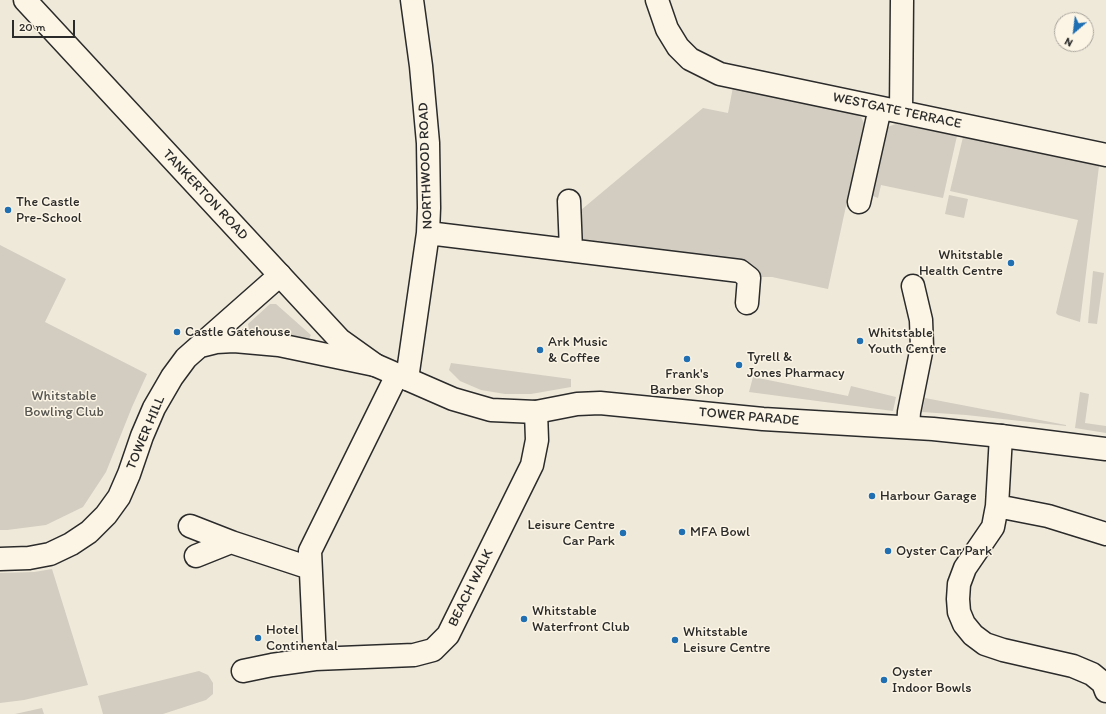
<!DOCTYPE html>
<style>
body{margin:0}
#map{position:relative;width:1106px;height:714px;overflow:hidden;background:#efe9da;font-family:Itim,sans-serif}
canvas{display:block}
.north{position:absolute;left:1054px;top:12px;width:40px;height:40px;box-sizing:border-box;background:#fcf5e5;border:1px solid #a8a49b;border-radius:50%;rotate:208deg;font-size:11px;font-weight:700;line-height:16px;text-align:center;color:#2b2b2b}
.north::after{content:'';display:block;margin:auto;width:14px;height:18px;background:#1f6fb2;clip-path:polygon(50% 0,100% 100%,50% 72%,0 100%)}
.scale{position:absolute;left:12px;top:20px;width:63px;height:18px;box-sizing:border-box;border:2px solid #2b2b2b;border-top:0;padding-left:5px;font-size:12px;line-height:14px;white-space:nowrap;color:#2b2b2b;-webkit-text-stroke:3px #fcf5e5;paint-order:stroke}
</style>
<div id="map">
<canvas width="1106" height="714"></canvas>
<div class="north">N</div>
<div class="scale">20 m</div>
</div>
<script>
const g = document.querySelector('canvas').getContext('2d');
g.lineJoin = 'round';
function paint(path, color) { g.fillStyle = color; g.fill(path, 'evenodd'); }
const toPath = rows => new Path2D(rows.map(r => 'M' + r).join(''));
function stroke(path, color, width, dash) { g.strokeStyle = color; g.lineWidth = width; g.lineCap = dash ? 'butt' : 'round'; g.setLineDash(dash || []); g.stroke(path); }
function drawText(font, color, halo, rows, align = 'center') {
  g.font = font + ' Itim,sans-serif'; g.lineWidth = 3; g.setLineDash([]); g.textBaseline = 'middle'; g.strokeStyle = halo; g.fillStyle = color; for (const [text, x, y, turn = 0] of rows) {
    g.save(); g.translate(x, y); g.rotate((+turn || 0) * Math.PI / 180); g.textAlign = isNaN(turn) ? turn : align; if (halo) g.strokeText(text, 0, 0); g.fillText(text, 0, 0); g.restore();
  }
}
paint(toPath([
 [733,87,855,114,861,117,864,123,828,289,772,277,759,277,578,245,575,215,703,108,728,113],
 [896,124,957,136,943,198,881,185,878,198,870,195,885,129,890,126],
 [963,137,1099,166,1080,322,1058,315,1056,313,1078,220,950,191],
 [949,195,968,199,964,218,945,214],
 [0,245,66,279,45,322,147,374,132,407,106,472,83,507,46,525,7,530,0,530],
 [1093,271,1104,273,1097,324,1088,323],
 [270,304,276,304,311,335,309,339,277,332,249,329,248,324],
 [451,363,571,379,571,387,531,394,505,394,481,390,460,381,449,370],
 [753,377,848,396,851,386,896,397,893,411,749,392],
 [1080,392,1089,394,1085,423,1106,426,1106,433,1075,428],
 [925,398,1066,425,1066,426,966,415,922,412],
 [52,569,88,685,24,700,0,703,0,573,34,572],
 [199,671,208,675,213,683,213,694,206,700,163,714,103,714,98,696],
 [42,708,44,714,15,714]
]), '#d2cdc0');
const minor = toPath([
 [657,0,667,29,678,47,690,59,720,74,1106,155],
 [901,112,902,0],
 [569,201,571,250],
 [859,202,880,108],
 [428,233,740,271,749,278,747,303],
 [200,346,216,342,234,341,279,345,375,365],
 [407,379,428,233,429,208,428,143,421,66,412,0],
 [908,427,909,412,922,347,921,320,913,286],
 [1001,436,997,506,993,527,965,568,959,584,958,599,959,612,964,624,973,635,985,644,1003,650,1073,666,1092,674,1103,683,1106,691],
 [997,506,1048,516,1106,534],
 [190,526,231,542],
 [196,556,231,542,310,568],
 [0,559,29,558,50,554,71,544,89,532,106,515,119,497,129,474,142,436,154,408,172,377,186,358,280,275],
 [315,659,310,551,397,375],
 [243,671,272,665,315,659,414,655,433,650,448,635,532,465,537,440,536,412]
]);
const major = toPath([
 [25,0,340,340,375,365,453,399,491,410,536,412,577,404,600,403,763,419,933,429,1001,436,1106,449]
]);
stroke(minor, '#2b2b2b', 25);
stroke(major, '#2b2b2b', 25);
stroke(minor, '#fcf5e5', 22);
stroke(major, '#fcf5e5', 22);
for (const [x, y, r, color] of [
 [8,210,4,"#1f6fb2"],
 [1011,263,4,"#1f6fb2"],
 [177,332,4,"#1f6fb2"],
 [860,341,4,"#1f6fb2"],
 [540,350,4,"#1f6fb2"],
 [687,359,4,"#1f6fb2"],
 [739,365,4,"#1f6fb2"],
 [872,496,4,"#1f6fb2"],
 [682,532,4,"#1f6fb2"],
 [623,533,4,"#1f6fb2"],
 [888,551,4,"#1f6fb2"],
 [524,619,4,"#1f6fb2"],
 [258,638,4,"#1f6fb2"],
 [675,640,4,"#1f6fb2"],
 [884,680,4,"#1f6fb2"]
]) { const dot = new Path2D(); dot.arc(x, y, r, 0, 2 * Math.PI); g.fillStyle = color; g.fill(dot); stroke(dot, '#fcf5e5', 1.5); }
drawText('14px', '#2b2b2b', '#fcf5e5', [
 ["WESTGATE TERRACE",897,111,12],
 ["NORTHWOOD ROAD",426,166,-92],
 ["TANKERTON ROAD",205,195,47],
 ["TOWER PARADE",749,417,5],
 ["TOWER HILL",146,433,-67],
 ["BEACH WALK",471,588,-64]
]);
drawText('14px', '#2b2b2b', '#fcf5e5', [
 ["The Castle",16,202],
 ["Pre-School",16,218],
 ["Whitstable",1003,255,"right"],
 ["Health Centre",1003,271,"right"],
 ["Castle Gatehouse",185,332],
 ["Whitstable",868,333],
 ["Youth Centre",868,349],
 ["Ark Music",548,342],
 ["& Coffee",548,358],
 ["Tyrell &",747,357],
 ["Jones Pharmacy",747,373],
 ["Frank's",687,374,"center"],
 ["Barber Shop",687,390,"center"],
 ["Harbour Garage",880,496],
 ["Leisure Centre",615,525,"right"],
 ["Car Park",615,541,"right"],
 ["MFA Bowl",690,532],
 ["Oyster Car Park",896,551],
 ["Whitstable",532,611],
 ["Waterfront Club",532,627],
 ["Hotel",266,630],
 ["Continental",266,646],
 ["Whitstable",683,632],
 ["Leisure Centre",683,648],
 ["Oyster",892,672],
 ["Indoor Bowls",892,688]
], 'left');
drawText('14px', '#555450', '#fcf5e5', [
 ["Whitstable",64,396],
 ["Bowling Club",64,412]
]);
</script>
